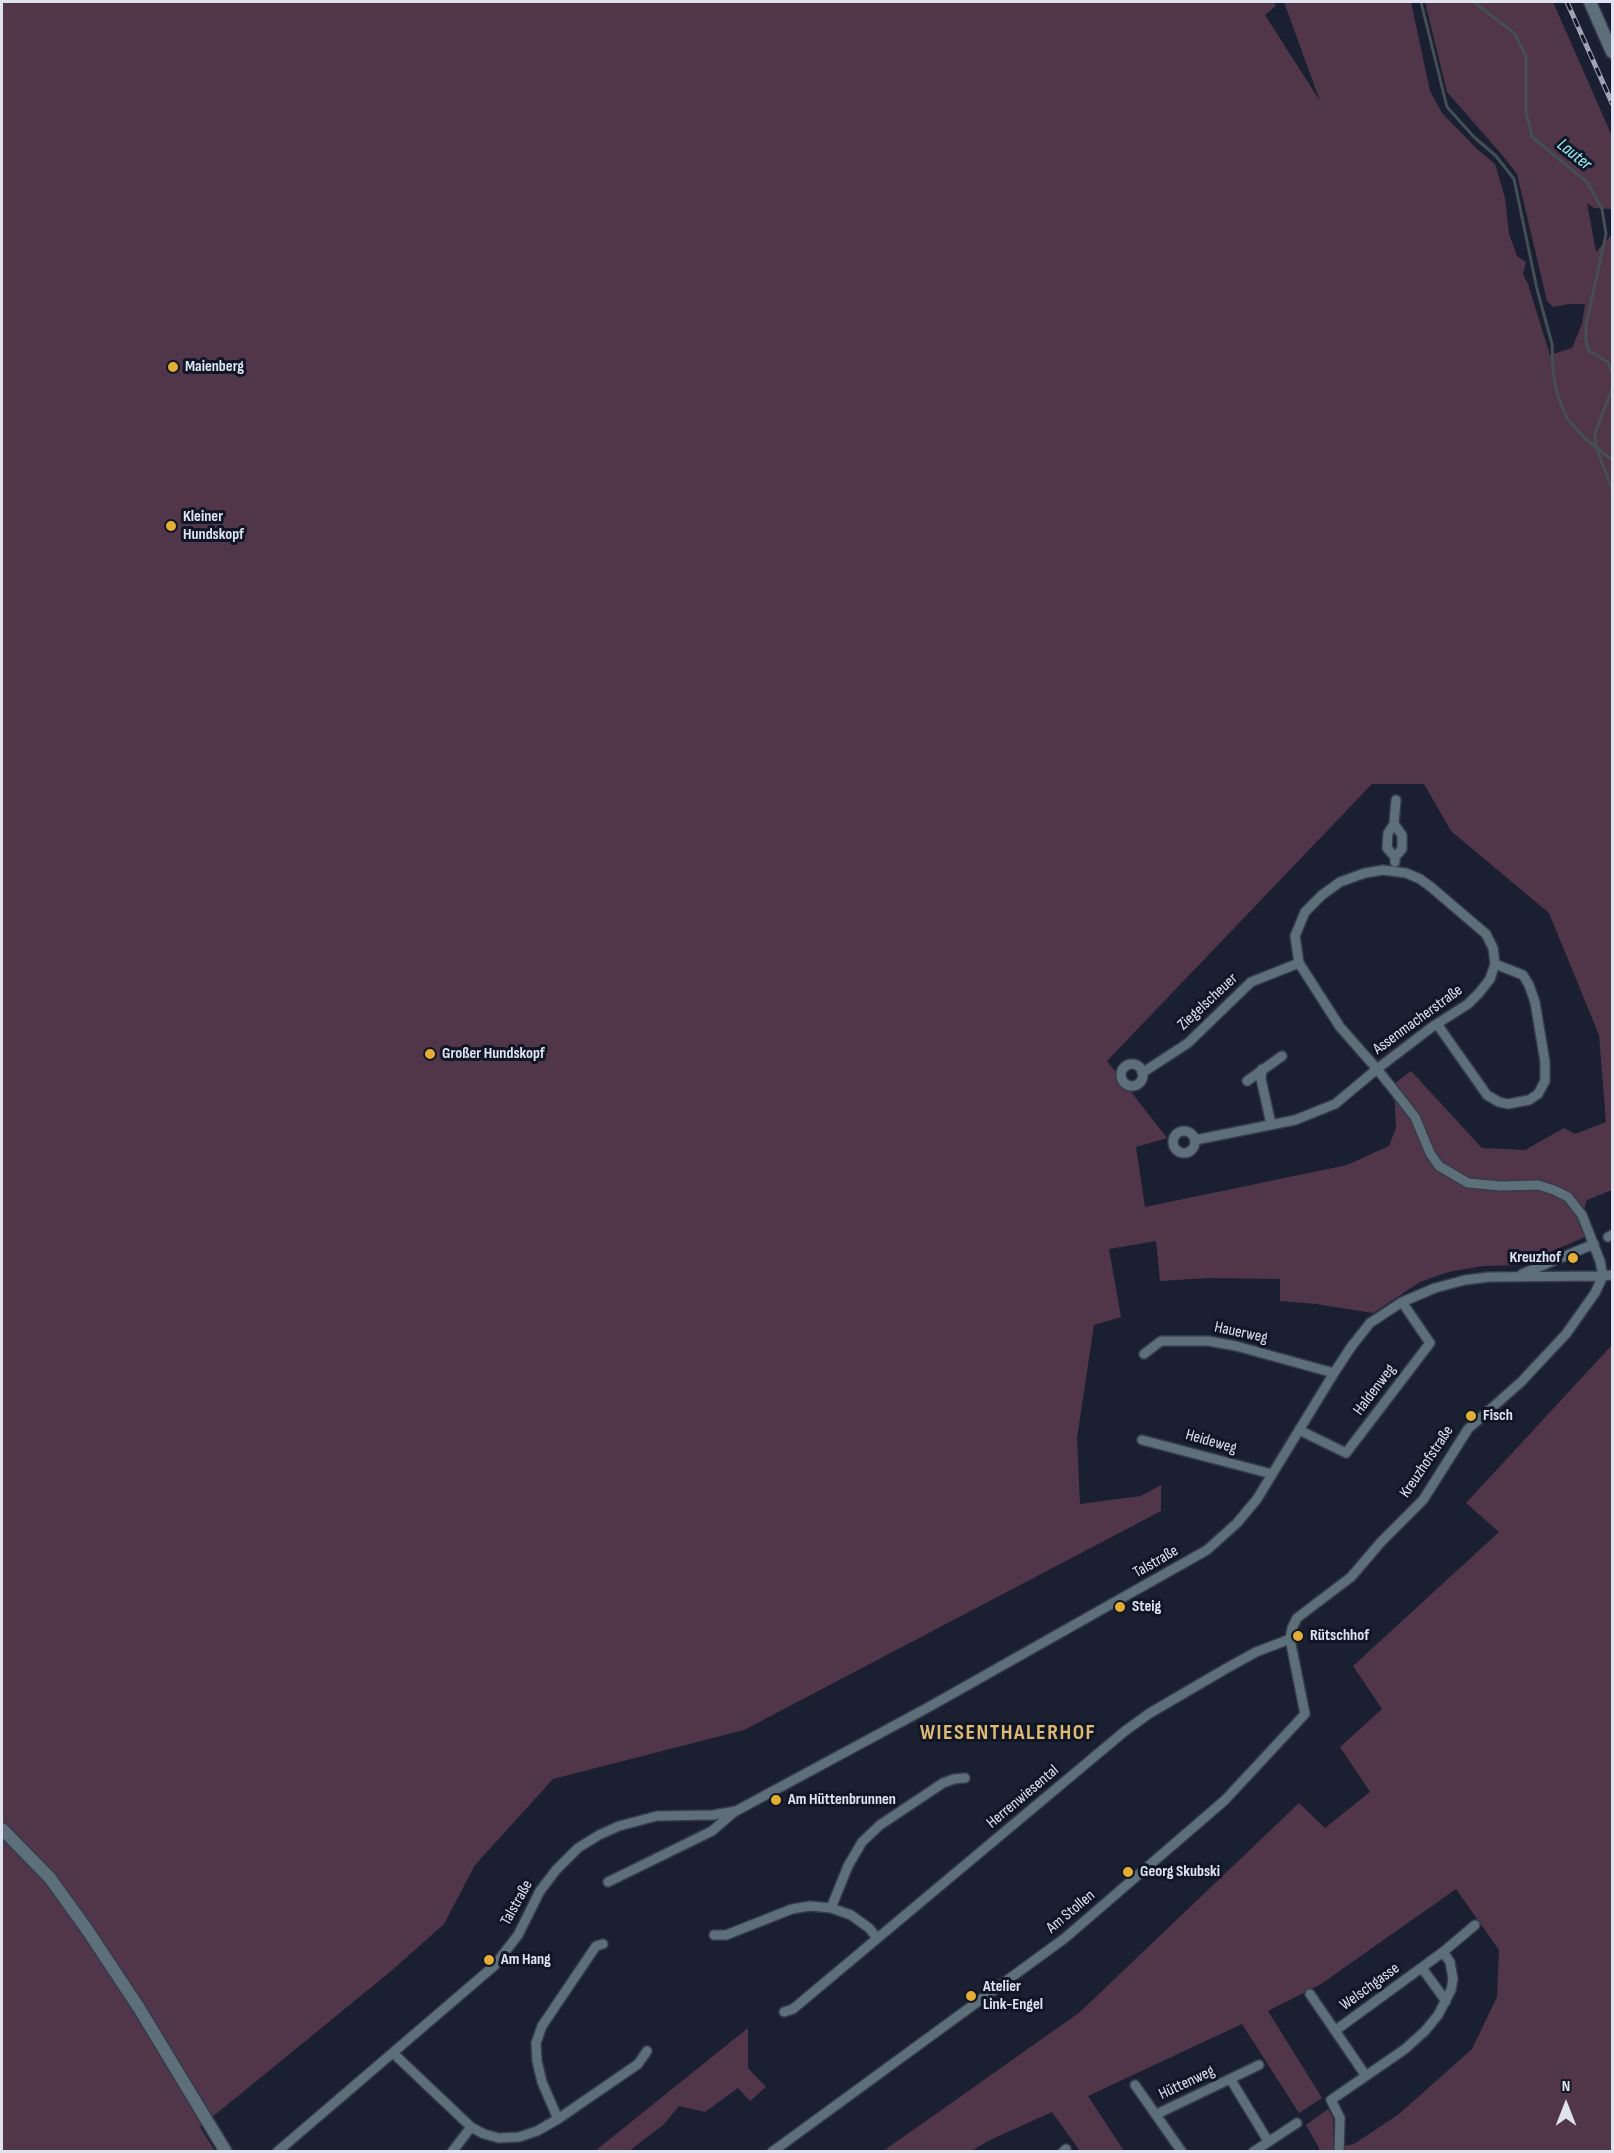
<!DOCTYPE html>
<meta charset="utf-8">
<style>
body{margin:0}
#map{position:relative;width:1614px;height:2153px;overflow:hidden;background:#1a2031;font-family:"Sofia Sans Condensed",sans-serif}
canvas{display:block}
.frame{position:absolute;inset:0;border:3px solid #dee3ef;pointer-events:none}
.north{position:absolute;left:1536px;top:2075px;width:60px;height:60px;-webkit-text-stroke:4px #111627;paint-order:stroke;rotate:0deg;font-size:16px;font-weight:700;line-height:24px;text-align:center;color:#dee3ef}
.north::after{content:'';display:block;margin:auto;width:21px;height:27px;background:#dee3ef;clip-path:polygon(50% 0,100% 100%,50% 72%,0 100%)}
</style>
<div id="map">
<canvas width="1614" height="2153"></canvas>
<div class="frame"></div>
<div class="north">N</div>
</div>
<script>
const g = document.querySelector('canvas').getContext('2d');
g.lineJoin = 'round';
function paint(path, color) { g.fillStyle = color; g.fill(path, 'evenodd'); }
const toPath = rows => new Path2D(rows.map(r => 'M' + r).join(''));
function stroke(path, color, width, dash) { g.strokeStyle = color; g.lineWidth = width; g.lineCap = dash ? 'butt' : 'round'; g.setLineDash(dash || []); g.stroke(path); }
function drawText(font, color, halo, rows, align = 'center') {
  g.font = font + ' "Sofia Sans Condensed",sans-serif'; g.lineWidth = 6; g.setLineDash([]); g.textBaseline = 'middle'; g.strokeStyle = halo; g.fillStyle = color; for (const [text, x, y, turn = 0] of rows) {
    g.save(); g.translate(x, y); g.rotate((+turn || 0) * Math.PI / 180); g.textAlign = isNaN(turn) ? turn : align; if (halo) g.strokeText(text, 0, 0); g.fillText(text, 0, 0); g.restore();
  }
}
paint(toPath([
 [2,2,1274,2,1276,6,1265,15,1320,101,1284,2,1411,2,1430,91,1442,113,1476,148,1495,164,1505,198,1509,234,1517,256,1526,262,1523,274,1528,284,1550,355,1572,348,1582,324,1585,304,1569,304,1553,307,1547,301,1517,174,1503,156,1447,92,1425,2,1553,2,1612,136,1612,209,1594,208,1587,203,1596,252,1612,234,1612,1190,1587,1200,1579,1224,1585,1237,1520,1265,1483,1266,1448,1272,1420,1282,1373,1313,1316,1304,1280,1301,1280,1279,1209,1278,1160,1281,1156,1241,1109,1249,1121,1317,1094,1325,1077,1438,1080,1504,1141,1496,1161,1485,1161,1511,744,1730,553,1779,475,1865,444,1924,390,1972,200,2127,215,2151,2,2151],
 [1372,784,1424,784,1451,831,1549,913,1599,1035,1606,1122,1575,1134,1564,1128,1525,1150,1482,1148,1411,1071,1394,1084,1396,1128,1389,1146,1347,1165,1145,1207,1136,1147,1167,1138,1107,1061],
 [1612,1345,1612,2151,1319,2151,1319,2148,1306,2125,1328,2109,1333,2118,1334,2148,1354,2144,1399,2114,1472,2049,1497,1997,1499,1950,1456,1889,1321,1984,1268,2011,1322,2098,1299,2113,1242,2024,1088,2096,1124,2151,1080,2151,1052,2112,990,2140,971,2151,882,2152,1080,2012,1299,1803,1325,1828,1370,1792,1340,1747,1382,1709,1353,1666,1499,1532,1466,1503],
 [748,2028,748,2068,766,2087,750,2101,738,2088,705,2112,679,2106,663,2125,629,2151,595,2151]
]), '#513649');
stroke(toPath([
 [1421,2,1447,107,1474,137,1496,156,1514,179,1537,289,1552,344,1553,372,1558,397,1568,420,1586,439,1612,460],
 [1474,2,1515,34,1526,57,1526,112,1532,137,1587,182,1602,209,1606,234,1586,325,1586,341,1589,351,1608,362,1612,374],
 [1612,389,1595,433,1596,447,1612,489]
]), '#444f54', 3);
const minor = toPath([
 [1394,824,1402,835,1402,849,1395,857,1395,862],
 [1395,857,1387,848,1388,833,1394,824,1396,800],
 [1437,1024,1487,1095,1499,1102,1508,1104,1529,1100,1538,1094,1545,1081,1545,1062,1535,1002,1529,985,1523,975,1495,964],
 '1121 1075a11 11 0 1 1 22 0a11 11 0 1 1-22 0Z',
 [1262,1069,1261,1079,1271,1124],
 [1142,1073,1188,1043,1251,982,1299,963],
 [1247,1081,1282,1056],
 '1173 1142a11 11 0 1 1 22 0a11 11 0 1 1-22 0Z',
 [1608,1237,1612,1235],
 [1522,1274,1594,1244],
 [1144,1354,1161,1341,1208,1341,1236,1346,1334,1373],
 [1299,1430,1346,1453,1430,1343,1402,1302],
 [1142,1440,1272,1474],
 [608,1882,712,1831,734,1812],
 [831,1908,848,1866,862,1842,880,1825,943,1783,954,1779,965,1778],
 [714,1935,726,1935,792,1909,810,1906,831,1908,851,1915,869,1928,877,1938],
 [1422,1968,1446,2001],
 [1310,1994,1366,2076],
 [784,2012,793,2009,1125,1731,1150,1713,1227,1668,1256,1652,1290,1639],
 [1336,2030,1443,1952,1475,1925],
 [393,2053,471,2127,484,2134,499,2138,519,2137,537,2131,558,2119,542,2082,537,2061,536,2043,542,2026,596,1946,603,1944],
 [1231,2080,1268,2141],
 [1135,2085,1182,2152],
 [1157,2114,1259,2065],
 [558,2119,638,2064,647,2051],
 [277,2152,494,1966,518,1935,540,1891,556,1870,578,1848,599,1835,619,1826,657,1816,713,1815,736,1811,927,1708,1207,1550,1237,1523,1257,1499,1334,1373,1351,1347,1370,1323,1402,1302,1435,1288,1465,1280,1489,1277,1603,1276,1600,1261,1582,1215,1568,1197,1554,1190,1538,1185,1501,1186,1468,1183,1439,1166,1430,1153,1415,1117,1397,1094,1377,1069,1340,1027,1299,963,1295,936,1305,912,1322,895,1340,882,1365,873,1383,870,1406,873,1420,879,1431,887,1486,934,1493,948,1495,964,1490,979,1479,993,1468,1004,1432,1027,1377,1069,1335,1104,1295,1120,1195,1140],
 [452,2152,471,2127],
 [772,2152,1065,1938,1225,1800,1305,1714,1290,1639,1292,1628,1297,1618,1351,1577,1381,1542,1423,1500,1468,1429,1521,1382,1566,1334,1595,1293,1603,1276,1612,1275],
 [1063,2152,1066,2149],
 [1253,2152,1297,2123],
 [1339,2152,1340,2118,1331,2100,1405,2049,1425,2031,1438,2015,1451,1990,1453,1979,1450,1962,1443,1952]
]);
const tertiary = toPath([
 [1590,2,1612,52],
 [2,1829,50,1878,88,1931,139,2008,226,2152]
]);
stroke(minor, '#353b4c', 12);
stroke(tertiary, '#353b4c', 15);
stroke(minor, '#5d6f79', 9);
stroke(tertiary, '#5d6f79', 12);
const rail = toPath([
 [1567,2,1612,103]
]);
stroke(rail, '#9ea4b1', 5);
stroke(rail, '#111627', 3, [9]);
for (const [x, y, r, color] of [
 [173,367,6,"#e4ae35"],
 [171,526,6,"#e4ae35"],
 [430,1054,6,"#e4ae35"],
 [1573,1258,6,"#e4ae35"],
 [1471,1416,6,"#e4ae35"],
 [1120,1607,6,"#e4ae35"],
 [1298,1636,6,"#e4ae35"],
 [776,1800,6,"#e4ae35"],
 [1128,1872,6,"#e4ae35"],
 [489,1960,6,"#e4ae35"],
 [971,1996,6,"#e4ae35"]
]) { const dot = new Path2D(); dot.arc(x, y, r, 0, 2 * Math.PI); g.fillStyle = color; g.fill(dot); stroke(dot, '#111627', 2); }
drawText('bold 16px', '#dee3ef', '#111627', [
 ["Maienberg",185,367],
 ["Kleiner",183,517],
 ["Hundskopf",183,535],
 ["Großer Hundskopf",442,1054],
 ["Kreuzhof",1561,1258,"right"],
 ["Fisch",1483,1416],
 ["Steig",1132,1607],
 ["Rütschhof",1310,1636],
 ["Am Hüttenbrunnen",788,1800],
 ["Georg Skubski",1140,1872],
 ["Am Hang",501,1960],
 ["Atelier",983,1987],
 ["Link-Engel",983,2005]
], 'left');
drawText('16px', '#dee3ef', '#111627', [
 ["Ziegelscheuer",1208,1002,-43],
 ["Assenmacherstraße",1418,1020,-36],
 ["Hauerweg",1241,1333,12],
 ["Haldenweg",1375,1390,-53],
 ["Heideweg",1211,1442,16],
 ["Kreuzhofstraße",1427,1462,-56],
 ["Talstraße",1156,1562,-30],
 ["Herrenwiesental",1023,1797,-40],
 ["Talstraße",517,1903,-61],
 ["Am Stollen",1071,1912,-40],
 ["Welschgasse",1370,1987,-36],
 ["Hüttenweg",1187,2083,-25]
]);
drawText('italic 18px', '#96f4f9', '#111627', [
 ["Lauter",1574,155,39]
]);
g.letterSpacing = '1.5px';
drawText('bold 22px', '#deb971', '#111627', [
 ["WIESENTHALERHOF",1008,1733]
]);
g.letterSpacing = '0px';
</script>
